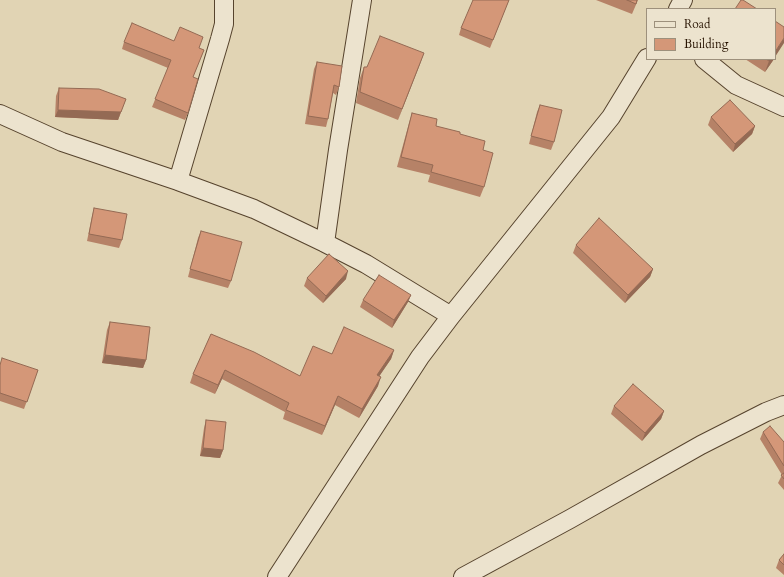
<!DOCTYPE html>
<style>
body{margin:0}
#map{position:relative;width:784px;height:577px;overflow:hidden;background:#e1d4b4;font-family:Cardo,serif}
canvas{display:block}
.legend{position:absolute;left:646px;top:8px;width:130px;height:52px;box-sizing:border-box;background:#ece3ce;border:1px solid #9d907c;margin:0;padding:5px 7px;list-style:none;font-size:12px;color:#271300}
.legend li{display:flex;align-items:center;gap:8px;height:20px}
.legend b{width:20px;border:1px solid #9d907c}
</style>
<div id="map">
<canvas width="784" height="577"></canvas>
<ul class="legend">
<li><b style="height:5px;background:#ece3ce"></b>Road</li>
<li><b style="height:11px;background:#d49778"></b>Building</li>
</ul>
</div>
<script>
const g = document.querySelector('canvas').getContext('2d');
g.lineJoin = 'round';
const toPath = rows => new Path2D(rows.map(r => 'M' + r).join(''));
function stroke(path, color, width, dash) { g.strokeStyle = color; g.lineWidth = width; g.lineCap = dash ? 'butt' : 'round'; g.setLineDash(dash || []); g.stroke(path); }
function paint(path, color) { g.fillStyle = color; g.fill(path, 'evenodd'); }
const street = toPath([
 [678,9,683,0],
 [704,59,736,85,784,107],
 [0,114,62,142,178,181,254,209,325,243,366,264,451,316],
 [178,181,220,39,224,24,224,0],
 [325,243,338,150,362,0],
 [277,577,420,357,451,316,611,117,647,58],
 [463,577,570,519,701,445,766,412,784,405]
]);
stroke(street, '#56432d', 20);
stroke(street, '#ece3ce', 18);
paint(toPath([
 [509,0,490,48,459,35,461,28],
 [596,0,638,0,632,14],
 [174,41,204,50,193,77,188,113,185,120,152,107,168,68,122,49,124,42],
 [424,53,398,120,356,103,360,78,364,67,367,67],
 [745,59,774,59,765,72],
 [317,62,339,87,336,95,333,93,328,119,326,127,305,124,314,69],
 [59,88,126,99,118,120,55,117,56,96],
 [540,105,554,142,551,150,529,144,537,112],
 [412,113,436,126,460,134,483,150,484,187,480,197,428,182,430,175,397,167,409,123],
 [711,117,755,126,752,134,733,152,708,125],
 [94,208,122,240,119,248,87,241,92,216],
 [201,231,231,281,228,288,188,277,198,238],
 [576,245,653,269,650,277,625,303,573,253],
 [307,278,346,279,323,303,304,286],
 [411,295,408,302,392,328,360,307,363,300],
 [110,322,146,360,143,368,102,363,107,330],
 [211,334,300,376,332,354,394,350,391,359,379,376,378,386,359,418,335,405,322,435,283,419,285,412,222,379,215,394,190,383,193,374],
 [0,364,38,370,24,409,0,401],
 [614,406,664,411,661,419,642,441,611,414],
 [206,420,223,450,220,458,200,456,204,428],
 [763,432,784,442,784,490,778,483,782,475,760,439],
 [784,554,784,575,776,568,779,560]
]), '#b68267');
paint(toPath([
 [784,38,784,43,775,57,775,52],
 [424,53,420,64,398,120,402,109],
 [771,59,774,59,765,72,769,61],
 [58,110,121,112,118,120,55,117],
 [755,126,752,134,733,152,735,144],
 [653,269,650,277,625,303,628,295],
 [348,271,346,279,323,303,326,296],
 [411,295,408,302,392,328,394,320],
 [394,350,391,359,374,384,377,375],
 [105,355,146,360,143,368,102,363],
 [225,370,222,379,215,394,218,385],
 [381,377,378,386,359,418,362,409],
 [338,396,335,405,322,435,325,426],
 [664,411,661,419,642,441,645,433],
 [203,448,223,450,220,458,200,456]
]), '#946a54');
const building = toPath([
 [473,0,509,0,493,40,461,28,473,0],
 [627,0,637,0,636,4,627,0],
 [741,0,743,0,757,9,735,9,741,0],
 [775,21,784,27,784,38,775,52,775,21],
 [132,23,174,41,180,27,203,37,199,48,204,50,193,77,198,79,188,113,155,99,171,60,124,42,132,23],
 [380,36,424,53,402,109,360,92,364,67,367,67,380,36],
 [766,59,771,59,769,61,766,59],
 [317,62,342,66,339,87,334,85,328,119,308,116,317,62],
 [59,88,99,89,126,99,121,112,58,110,59,88],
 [730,100,755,126,735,144,711,117,730,100],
 [540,105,562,110,554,142,531,136,540,105],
 [412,113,437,119,436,126,460,132,460,134,485,141,483,150,493,153,484,187,431,172,433,165,401,157,412,113],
 [94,208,127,214,122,240,89,234,94,208],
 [599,218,653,269,628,295,576,245,599,218],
 [201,231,242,242,231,281,190,269,201,231],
 [329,254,348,271,326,296,307,278,329,254],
 [379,275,411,295,394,320,363,300,379,275],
 [110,322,150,327,146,360,105,355,110,322],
 [344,327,394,350,377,375,381,377,362,409,338,396,325,426,286,410,289,403,225,370,218,385,193,374,211,334,254,352,300,376,313,346,332,354,344,327],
 [2,358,38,370,27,402,0,393,0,365,2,358],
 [633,384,664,411,645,433,614,406,633,384],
 [206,420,226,422,223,450,203,448,206,420],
 [770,426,784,442,784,466,763,432,770,426],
 [784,473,784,479,781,475,784,473],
 [784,554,784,565,779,560,784,554]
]);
paint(building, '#d49778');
stroke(building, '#946a54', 1);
</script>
